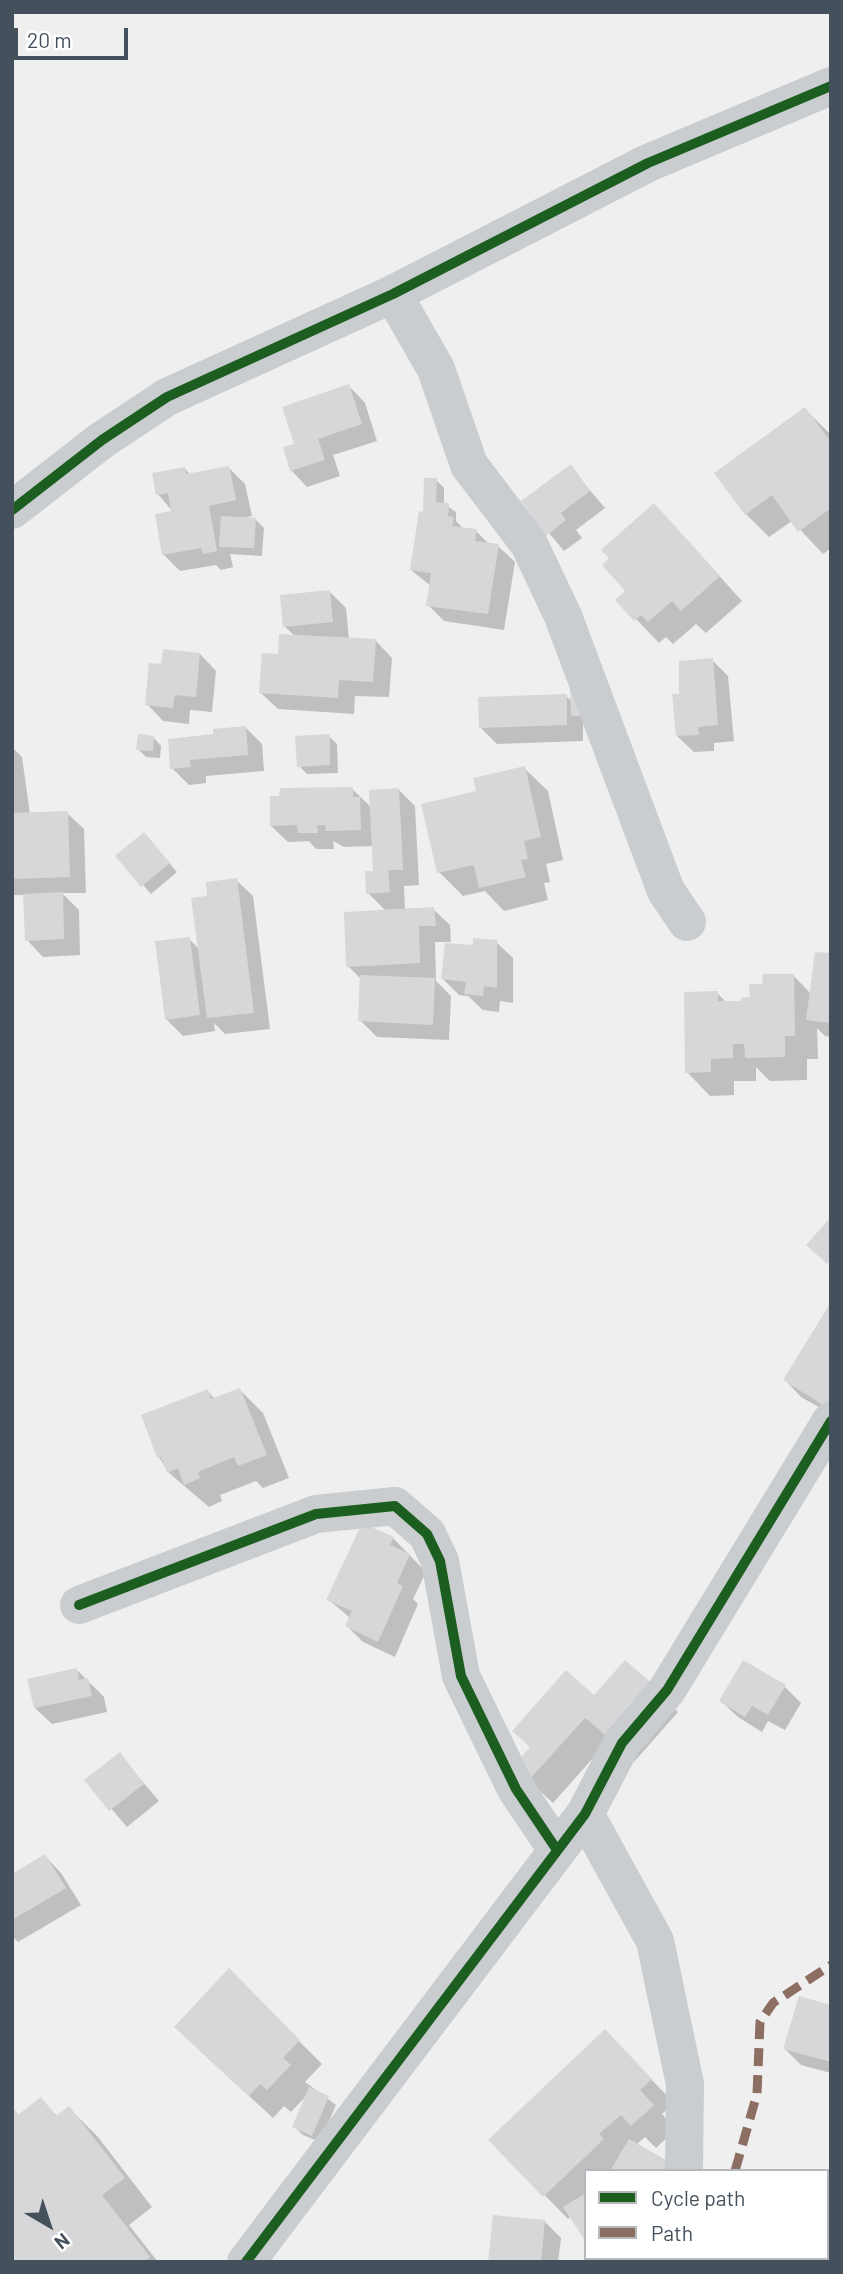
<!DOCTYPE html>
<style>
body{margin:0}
#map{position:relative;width:843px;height:2274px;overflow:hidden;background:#f0efef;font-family:Barlow,sans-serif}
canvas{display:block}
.frame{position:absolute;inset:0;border:14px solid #45505d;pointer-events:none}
.legend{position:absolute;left:584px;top:2169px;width:245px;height:91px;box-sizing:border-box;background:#fff;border:2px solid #b5b9be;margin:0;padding:9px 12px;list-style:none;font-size:21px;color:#45505d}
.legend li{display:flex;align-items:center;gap:14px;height:35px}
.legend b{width:35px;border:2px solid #b5b9be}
.north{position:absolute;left:14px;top:2190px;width:70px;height:70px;-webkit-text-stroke:5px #fff;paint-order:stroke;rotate:141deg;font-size:19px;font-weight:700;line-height:28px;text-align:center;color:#45505d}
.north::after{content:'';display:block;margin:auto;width:24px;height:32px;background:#45505d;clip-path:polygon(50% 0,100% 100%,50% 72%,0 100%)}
.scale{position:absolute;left:14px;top:28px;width:114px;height:32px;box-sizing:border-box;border:4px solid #45505d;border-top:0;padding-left:9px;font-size:21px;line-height:24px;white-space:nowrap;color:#45505d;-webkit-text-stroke:5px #fff;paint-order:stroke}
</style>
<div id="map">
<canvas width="843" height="2274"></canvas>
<div class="frame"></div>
<ul class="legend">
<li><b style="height:9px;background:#1b5e20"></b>Cycle path</li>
<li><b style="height:9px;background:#8d6e63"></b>Path</li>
</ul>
<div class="north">N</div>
<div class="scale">20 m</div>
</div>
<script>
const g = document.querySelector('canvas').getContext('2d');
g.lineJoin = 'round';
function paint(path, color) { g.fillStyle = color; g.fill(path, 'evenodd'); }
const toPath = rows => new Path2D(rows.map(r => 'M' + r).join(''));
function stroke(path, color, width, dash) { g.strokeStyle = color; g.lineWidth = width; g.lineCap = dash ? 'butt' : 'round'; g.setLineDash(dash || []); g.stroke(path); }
paint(toPath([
 [349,386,365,403,377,441,333,455,340,476,307,487,291,470,296,445],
 [805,409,831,435,831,548,823,554,792,521,769,537,746,514],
 [570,467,605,508,576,530,582,538,564,551,523,502],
 [229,468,245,484,252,516,244,518,256,520,264,528,262,556,230,554,233,567,221,570,216,565,180,571,164,555,173,512,158,494,185,469,191,475],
 [436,480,444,488,444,504,456,512,456,521,464,529,476,531,490,545,498,546,515,562,504,630,444,621,428,605,431,586,411,570],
 [677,529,742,601,706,633,696,624,673,644,666,637,659,643,618,600,628,591,611,559],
 [330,592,346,608,349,640,376,641,392,658,389,697,355,696,354,714,278,709,261,693,280,656,295,636,284,626],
 [200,654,216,671,212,712,190,710,189,724,163,721,147,704,163,666],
 [712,660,728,676,734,741,714,743,714,751,694,752,677,736,681,696],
 [566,696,596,723,583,724,583,741,497,744,481,728],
 [245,727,262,744,264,771,206,776,206,783,189,785,172,768,215,736],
 [329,736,337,744,338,773,307,774,299,766],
 [153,737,161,746,160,758,146,757,138,749],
 [12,747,22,757,30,814,67,813,84,829,86,893,62,893,79,910,80,955,43,957,27,940,25,895,12,895],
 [524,768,548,791,563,860,546,864,550,882,544,883,548,900,504,911,485,891,463,896,439,872,478,792],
 [352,789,372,808,399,790,415,806,419,885,404,886,405,910,433,909,450,925,451,942,435,942,436,981,451,996,449,1040,377,1037,360,1020,362,980,348,966,386,911,368,893,374,873,373,846,344,847,333,841,334,849,316,849,309,841,288,842,271,826],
 [151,842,177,872,151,894,118,856],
 [236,880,253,896,270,1029,225,1034,214,1023,215,1031,183,1036,166,1019,189,939,200,950,209,897],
 [496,942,513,958,513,1003,500,1001,499,1012,483,1010,468,996,459,995,443,979,475,947],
 [831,955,831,1037,825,1036,817,1028,818,1059,807,1059,807,1080,770,1081,756,1067,756,1081,734,1081,734,1095,710,1096,687,1072,717,993,727,1003,743,1002,751,999,764,985,793,975,811,994],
 [831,1306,831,1414,801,1397,785,1380],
 [240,1390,263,1413,289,1478,263,1488,256,1481,220,1495,222,1501,209,1507,168,1472,159,1457,207,1391,215,1399],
 [393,1538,426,1572,413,1599,418,1604,395,1657,363,1642,347,1626,350,1618,328,1599],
 [77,1670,104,1697,107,1712,52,1724,35,1708],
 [785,1687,801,1703,785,1730,768,1721,762,1732,738,1717,721,1701],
 [655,1689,678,1712,634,1762,609,1740,553,1803,514,1767,531,1748,514,1731,595,1698],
 [120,1755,159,1801,127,1827,87,1780],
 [45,1856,61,1873,81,1905,18,1942,12,1936,12,1876],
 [229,1971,322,2064,305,2082,336,2105,320,2142,303,2135,295,2127,307,2095,291,2112,284,2106,273,2118,200,2051],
 [831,2007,831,2073,801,2065,785,2049],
 [628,2055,674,2103,662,2114,676,2129,656,2148,645,2137,636,2145,675,2171,586,2171,586,2239,571,2216,568,2219,491,2140],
 [41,2099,58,2117,69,2108,98,2137,152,2207,129,2225,158,2262,12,2262,12,2108,20,2116],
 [544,2221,561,2238,558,2262,490,2262],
 [827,2235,831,2236,831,2262,738,2262,739,2258,827,2258]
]), '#0003');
paint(toPath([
 [349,384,362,424,318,439,325,460,290,471,283,447,294,444,282,407],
 [805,407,831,442,831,508,798,532,772,495,745,515,714,473],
 [571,464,590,491,561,513,566,520,546,536,521,501],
 [229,466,236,500,209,506,217,551,203,554,201,548,162,555,155,514,171,511,168,493,156,495,152,473,185,467,186,474],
 [424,478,437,478,436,502,449,503,448,516,454,517,452,526,477,529,475,541,499,544,488,614,426,606,431,573,410,570,419,511,423,512],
 [654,503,720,576,681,611,672,601,648,622,641,615,634,621,615,600,625,591,602,565,609,558,601,550],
 [221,516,256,518,254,548,219,547],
 [330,590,333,622,283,627,280,595],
 [279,634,376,639,373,682,339,680,338,698,259,693,262,653,278,654],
 [163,649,200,653,196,697,175,695,173,708,145,705,149,663,161,664],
 [713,658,718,725,698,727,699,735,676,736,672,694,679,694,679,661],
 [570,687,589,716,571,716],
 [567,694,567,725,479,728,478,697],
 [246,726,248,755,190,760,191,767,170,769,168,739,213,734,213,729],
 [138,734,154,736,153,751,136,750],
 [330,734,330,765,297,767,295,736],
 [525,766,541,837,524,841,528,859,521,860,526,877,479,888,474,865,437,873,421,804,476,791,473,778],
 [353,787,353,797,360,797,361,830,326,831,325,825,317,825,318,833,298,833,297,825,270,826,270,796,279,796,280,788],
 [399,788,403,870,388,870,390,892,366,894,365,871,373,871,369,790],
 [68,811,70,877,12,879,12,813],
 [144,832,170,863,141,887,115,856],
 [237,878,254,1013,207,1018,191,898,207,896,206,882],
 [63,892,64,939,25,941,23,894],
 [434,907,436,926,419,926,420,963,346,967,344,912],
 [190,937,200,1015,165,1020,155,941],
 [473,938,497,940,497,988,484,986,483,996,464,994,466,982,441,979,445,943,473,945],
 [815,952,831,953,831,1023,806,1020],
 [763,974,794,974,795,1036,785,1036,785,1057,745,1058,744,1044,733,1044,733,1058,711,1059,711,1072,685,1073,684,992,718,991,718,1001,741,1001,741,998,750,997,749,984,762,984],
 [360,975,435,978,433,1025,358,1021],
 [831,1217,831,1260,827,1264,806,1245],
 [831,1302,831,1397,825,1406,783,1380],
 [240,1388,267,1455,238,1466,234,1457,198,1472,200,1478,184,1485,178,1468,167,1473,161,1457,157,1458,141,1415,208,1389,211,1399],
 [362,1523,394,1537,390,1545,410,1554,397,1583,403,1586,378,1642,345,1626,352,1611,326,1600],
 [625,1660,656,1687,610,1739,585,1718,528,1781,512,1767,530,1747,512,1731,566,1670,594,1695],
 [743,1660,786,1685,768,1715,752,1706,745,1717,719,1701],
 [77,1668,79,1680,88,1678,92,1696,34,1708,27,1679],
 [120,1752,144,1784,109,1811,84,1780],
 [45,1854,66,1888,12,1920,12,1874],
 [229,1968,300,2040,283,2058,291,2065,267,2090,260,2084,249,2096,174,2027],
 [799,1996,831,2005,831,2062,783,2049],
 [605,2029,652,2079,640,2090,654,2105,631,2126,621,2115,599,2134,604,2139,543,2197,488,2140],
 [309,2087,329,2096,312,2136,292,2127],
 [41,2097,56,2116,69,2106,125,2178,102,2195,150,2257,144,2262,12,2262,12,2108,18,2115],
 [629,2139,668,2161,663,2171,610,2171],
 [586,2193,586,2242,563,2207],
 [493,2215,545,2220,541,2262,488,2262],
 [737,2258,826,2258,825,2262,736,2262]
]), '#d7d7d9');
stroke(toPath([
 [393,294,436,369,469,465,529,544,563,616,666,891,687,922],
 [12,510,102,440,167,397,393,294,648,163,831,86],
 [79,1605,316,1514,395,1506,427,1534,440,1561,461,1676,516,1789,557,1850],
 [585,1814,655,1941,685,2084,684,2171],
 [246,2262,585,1814,622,1743,667,1690,831,1421],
 [682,2262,682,2258]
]), '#cacdd0', 38);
stroke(toPath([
 [735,2171,757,2094,760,2022,773,2003,831,1965]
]), '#8d6e63', 9, [18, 9]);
stroke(toPath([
 [12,510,102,440,167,397,393,294,648,163,831,86],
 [79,1605,316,1514,395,1506,427,1534,440,1561,461,1676,516,1789,557,1850],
 [246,2262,585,1814,622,1743,667,1690,831,1421]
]), '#1b5e20', 10);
</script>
